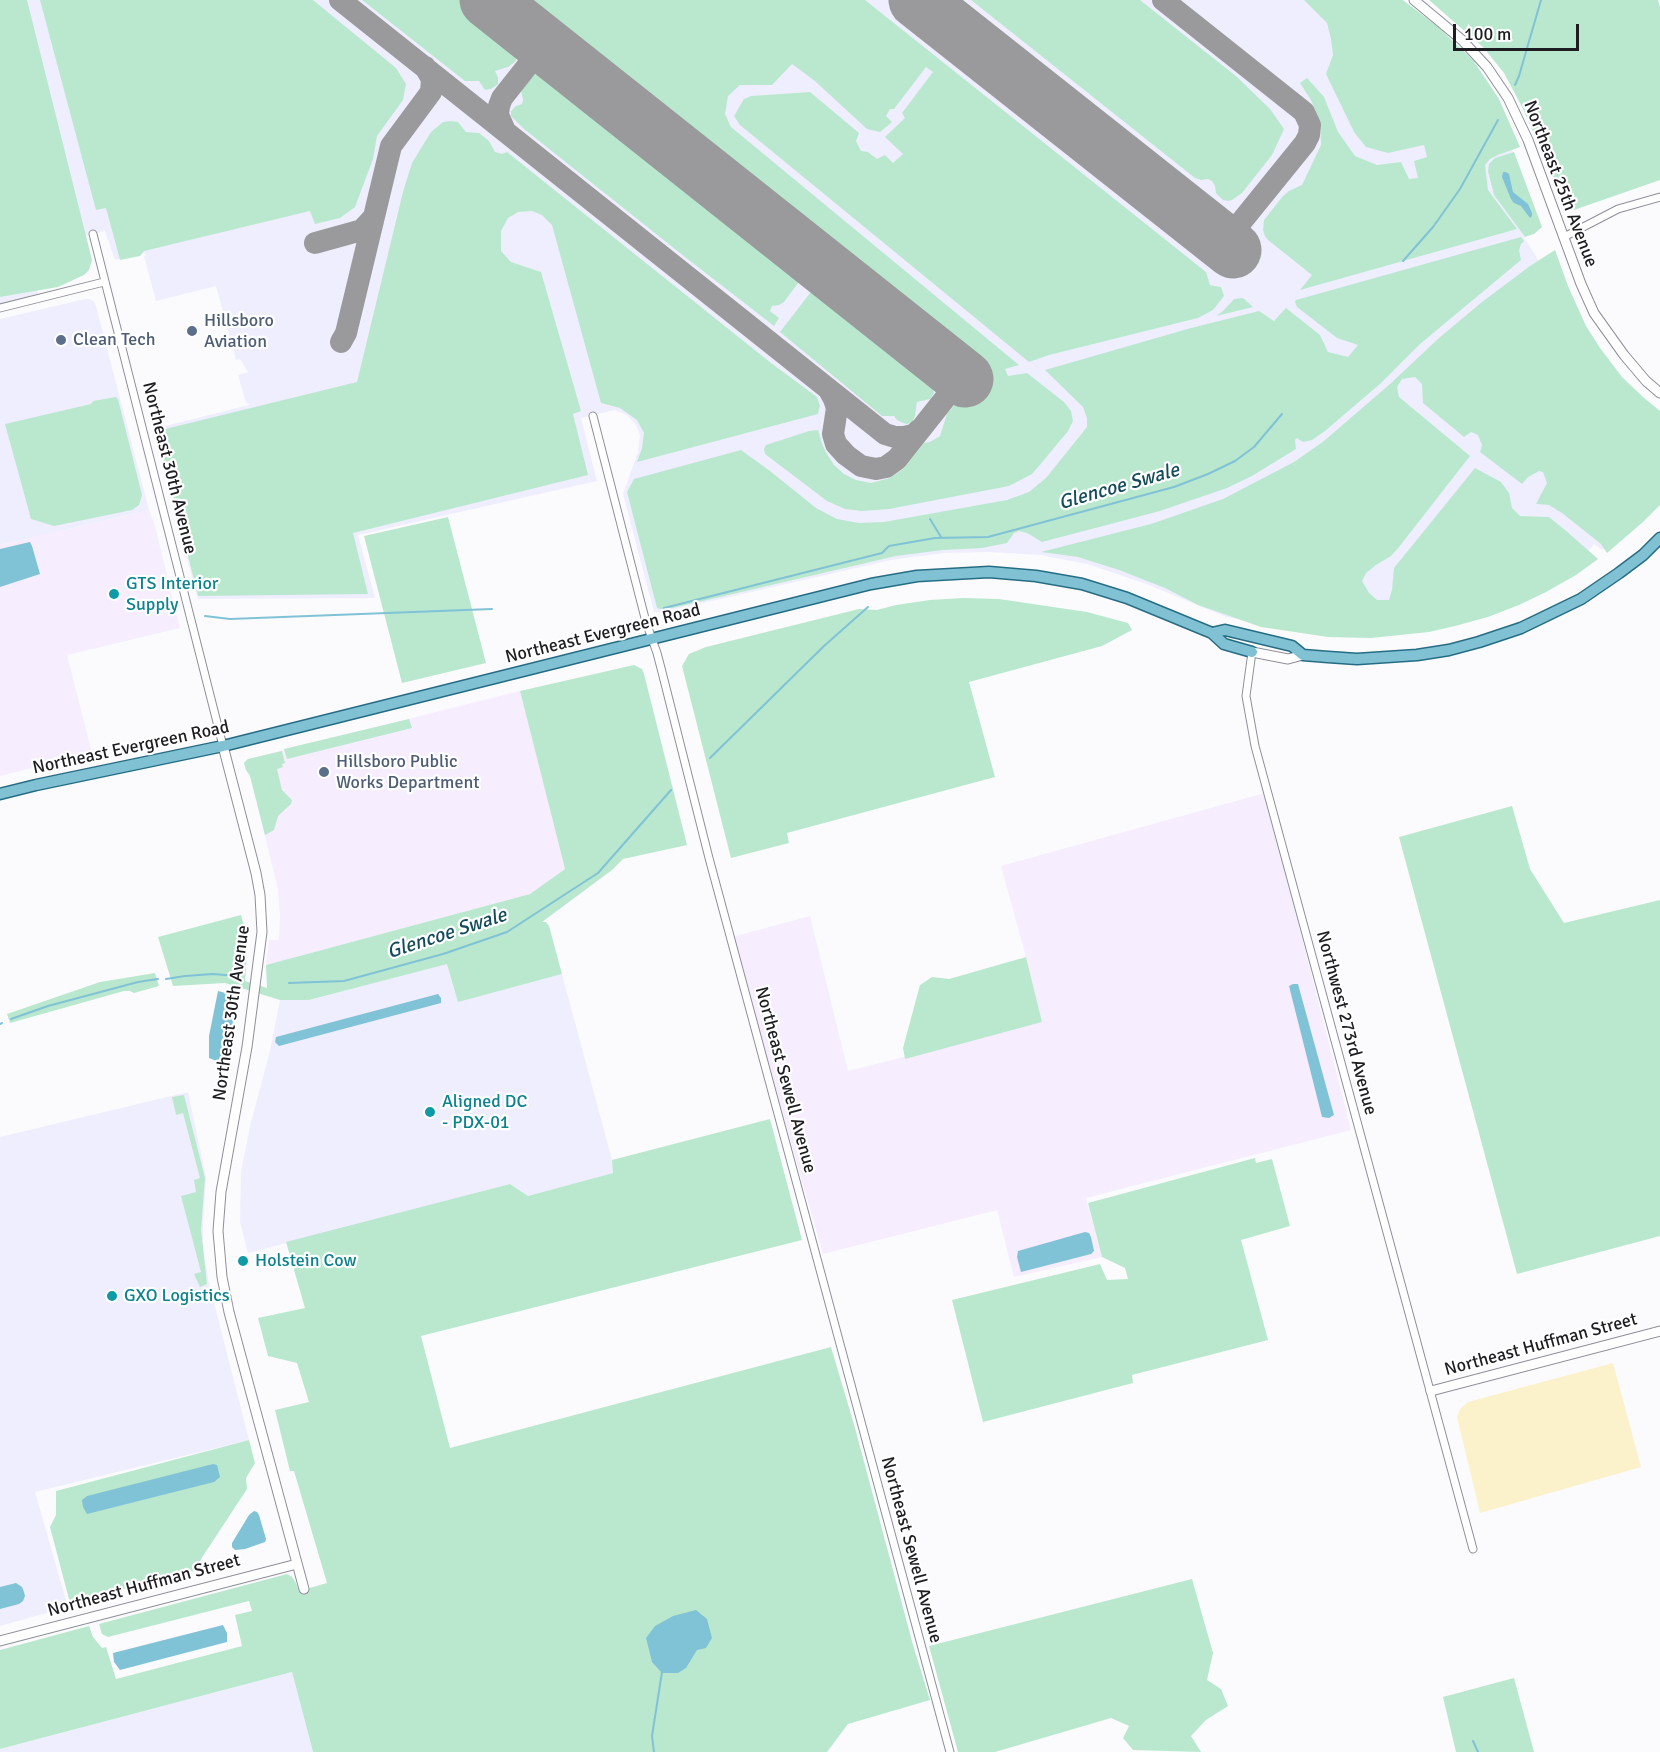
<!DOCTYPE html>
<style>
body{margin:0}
#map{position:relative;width:1660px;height:1752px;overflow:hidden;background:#fbfbfd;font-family:Signika,sans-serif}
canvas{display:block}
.scale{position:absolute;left:1453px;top:24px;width:126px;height:27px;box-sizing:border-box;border:3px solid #1e1e22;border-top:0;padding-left:8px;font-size:18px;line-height:21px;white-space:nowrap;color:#1e1e22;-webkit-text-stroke:4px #fff;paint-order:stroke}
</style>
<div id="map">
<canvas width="1660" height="1752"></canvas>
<div class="scale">100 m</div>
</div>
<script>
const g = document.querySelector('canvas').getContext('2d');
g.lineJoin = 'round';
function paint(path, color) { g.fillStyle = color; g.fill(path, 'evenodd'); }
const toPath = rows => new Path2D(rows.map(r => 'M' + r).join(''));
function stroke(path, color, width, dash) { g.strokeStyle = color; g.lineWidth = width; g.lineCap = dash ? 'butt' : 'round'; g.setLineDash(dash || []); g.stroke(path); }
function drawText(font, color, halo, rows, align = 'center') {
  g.font = font + ' Signika,sans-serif'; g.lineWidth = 4.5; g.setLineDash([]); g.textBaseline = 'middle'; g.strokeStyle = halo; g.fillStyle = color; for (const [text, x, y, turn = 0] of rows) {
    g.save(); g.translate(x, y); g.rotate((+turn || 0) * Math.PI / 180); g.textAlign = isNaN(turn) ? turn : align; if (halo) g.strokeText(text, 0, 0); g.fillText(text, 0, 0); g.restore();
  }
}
paint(toPath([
 [149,510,155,526,180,628,67,655,92,753,0,776,0,545],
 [520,691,565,869,530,894,266,965,269,940,279,940,280,916,278,889,250,776,246,770,244,763,248,759],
 [1265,793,1351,1130,1086,1198,1102,1257,1014,1277,997,1210,823,1254,732,937,810,916,848,1071,1042,1022,1026,957,1001,866]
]), '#f6edfe');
paint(toPath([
 [0,0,1382,0,1512,150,1540,226,1533,233,1524,237,1545,271,1605,549,1602,550,1594,544,1573,570,1261,623,1226,617,1144,583,1087,564,1040,555,988,552,944,553,891,560,664,612,654,612,623,494,638,452,640,435,636,425,627,415,615,410,581,418,597,481,358,535,375,598,198,599,183,545,185,534,157,428,249,405,248,403,246,403,238,375,248,372,240,359,236,360,216,286,156,301,144,256,146,256,145,253,115,260,105,231,85,236,37,289,38,294,0,303],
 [85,299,90,299,94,302,96,306,149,510,0,545,0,319],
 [448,963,459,1001,562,974,612,1160,614,1173,528,1196,510,1184,248,1253,240,1222,241,1172,250,1126,270,1051,280,1000,309,1000],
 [188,1092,206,1177,203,1224,203,1247,208,1279,249,1440,35,1492,68,1607,0,1626,0,1137],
 [292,1672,313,1752,0,1752,0,1749]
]), '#efeefe');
paint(toPath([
 [0,0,27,0,92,260,89,270,84,275,58,287,0,297],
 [40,0,313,0,396,68,406,84,403,100,377,136,373,159,355,207,340,218,315,224,310,211,144,251,140,256,120,260,106,208,96,210],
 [362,0,461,0,503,36,504,47,515,51,516,61,508,67,495,71,498,77,498,84,491,89,485,90,479,81,465,81],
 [520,0,865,0,1206,272,1210,285,1221,287,1224,296,1213,310,1198,318,1049,355,1029,362,740,125,734,116,744,99,751,96,810,92,859,133,856,141,861,151,868,152,877,159,885,155,893,163,903,154,885,137,905,118,902,113,933,72,926,67,894,109,890,109,886,116,892,122,880,132,867,129,815,81,792,64,772,85,740,85,728,96,725,114,731,127,1019,365,1005,369,1008,376,1027,373,1064,402,1071,411,1073,421,1068,431,1039,466,1032,474,1009,486,889,509,862,511,845,509,827,501,765,454,764,449,766,445,809,431,818,430,822,444,827,454,834,465,844,474,856,480,871,483,890,478,903,469,924,443,930,442,940,436,947,414,982,371,973,361,659,113],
 [971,0,1140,0,1237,77,1270,109,1284,129,1272,155,1242,193,1232,200,1228,201,1223,200,1216,193,1215,186,1212,181,1208,179,1201,180,1195,178],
 [1304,0,1403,0,1438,27,1473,60,1499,99,1520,147,1498,155,1490,159,1485,165,1488,190,1517,229,1300,290,1312,275,1268,240,1265,236,1263,230,1264,220,1283,196,1289,191,1302,185,1321,145,1320,121,1311,100,1300,83,1307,78,1324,97,1338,132,1355,156,1377,165,1401,162,1409,179,1418,178,1414,161,1427,157,1424,145,1388,153,1366,147,1354,132,1326,74,1333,55,1331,39,1327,23],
 [1429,0,1658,0,1660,7,1660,180,1574,210,1565,203,1522,107,1504,73,1483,47],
 [541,73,553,85,566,85,804,275,784,302,779,305,772,306,770,311,779,318,774,326,685,257,524,129,511,116,511,111,516,106,522,104,523,100,521,90,535,74],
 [451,121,458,122,466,132,479,133,489,141,495,152,502,154,507,152,771,363,817,397,820,406,818,414,637,462,642,448,644,433,637,420,620,408,601,403,552,225,542,215,532,211,518,212,508,218,501,231,501,251,511,262,541,272,581,411,573,414,588,475,353,533,368,594,198,596,157,431,357,382,403,192,412,163,431,132,443,122],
 [1514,152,1542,227,1534,234,1525,237,1494,195,1488,171,1489,164,1495,158],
 [1521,237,1524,241,1521,244,1519,250,1521,260,1420,344,1381,383,1325,431,1312,440,1303,442,1297,438,1295,440,1296,449,1252,476,1227,488,1160,511,1042,542,1027,533,1019,531,1014,533,1007,543,982,548,943,550,896,556,664,610,657,608,627,492,634,479,741,450,770,471,816,508,837,519,859,523,884,522,1007,500,1029,492,1046,478,1087,427,1087,418,1083,407,1045,370,1191,328,1259,311,1274,321,1286,308,1320,335,1328,352,1348,357,1358,345,1337,338,1297,307,1295,302,1296,300],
 [1555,250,1568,286,1586,326,1600,348,1622,377,1643,397,1660,411,1660,505,1643,522,1607,553,1601,544,1562,513,1549,505,1536,504,1547,483,1543,472,1539,471,1528,477,1522,484,1480,452,1482,445,1478,435,1471,432,1464,437,1423,403,1422,384,1415,377,1402,379,1397,387,1399,397,1470,456,1399,547,1391,556,1376,565,1366,573,1362,581,1369,593,1377,600,1389,600,1392,590,1394,568,1475,468,1501,482,1509,493,1512,508,1520,516,1549,517,1565,530,1598,559,1576,575,1546,592,1519,605,1488,617,1455,626,1429,632,1371,638,1328,637,1261,627,1198,605,1165,588,1119,570,1078,557,1041,552,1151,524,1223,499,1294,462,1324,441,1390,384,1439,338,1482,302,1530,266],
 [817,284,919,365,924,380,933,386,934,393,930,399,917,402,915,416,912,422,907,424,903,423,897,420,894,416,882,416,780,332],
 [1243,298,1253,307,1216,316,1223,311,1234,299],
 [116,397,118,399,142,495,139,505,132,510,54,526,31,519,5,424,91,404,93,401],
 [448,517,486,663,402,683,364,536],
 [963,598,999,599,1087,612,1128,623,1132,630,1102,646,969,682,995,777,787,833,789,843,731,858,682,666,689,654,706,647,859,609,877,610,896,605,930,600],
 [634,665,642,669,644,674,687,845,623,859,612,870,542,922,546,922,549,926,562,974,458,1002,447,964,309,1000,280,1000,225,983,173,986,158,937,241,915,245,931,247,953,245,981,267,988,266,965,530,894,565,869,520,691],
 [409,719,412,728,287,759,284,749],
 [282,751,285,763,282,764,283,767,277,769,282,790,292,800,291,804,278,816,274,830,265,835,250,776,246,770,244,763,248,759],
 [1512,806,1530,869,1564,923,1660,900,1660,1236,1517,1274,1399,837],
 [1026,957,1042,1022,905,1059,903,1048,920,985,932,977,949,979],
 [155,973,159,986,134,993,130,991,124,991,10,1023,7,1014,100,982],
 [184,1095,205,1178,201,1230,207,1284,200,1287,194,1274,201,1272,181,1196,196,1192,194,1180,200,1178,183,1113,176,1115,172,1097],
 [770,1119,802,1240,421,1336,450,1448,831,1347,855,1428,913,1645,930,1700,848,1724,827,1752,313,1752,292,1672,0,1749,0,1650,89,1626,93,1637,102,1648,106,1647,116,1679,242,1646,235,1615,252,1611,249,1601,108,1637,102,1634,99,1624,287,1574,292,1577,296,1583,299,1591,327,1583,294,1471,290,1471,275,1410,309,1402,297,1363,268,1356,258,1318,305,1308,286,1242,510,1184,528,1196,613,1173,612,1160],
 [1255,1158,1256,1163,1272,1159,1290,1226,1241,1240,1268,1340,1132,1375,1133,1383,983,1422,952,1300,1100,1264,1107,1280,1128,1279,1125,1268,1102,1257,1088,1203],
 [249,1440,255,1463,246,1478,247,1489,201,1559,198,1570,70,1603,50,1527,56,1515,56,1491],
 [1192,1579,1213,1653,1207,1680,1221,1689,1228,1706,1206,1720,1191,1736,1201,1752,1133,1750,1123,1738,1129,1726,1111,1718,995,1752,958,1752,929,1646],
 [1514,1678,1534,1752,1456,1752,1443,1697]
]), '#bae8ce');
paint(toPath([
 [1613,1363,1641,1467,1480,1513,1457,1417,1460,1409,1468,1402]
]), '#fbf2cc');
paint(toPath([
 [1503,172,1506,172,1509,174,1513,192,1528,204,1532,213,1532,216,1530,218,1521,206,1514,203,1511,199,1502,177],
 [30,542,32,546,40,574,0,587,0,549],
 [1293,984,1298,984,1334,1115,1329,1118,1322,1117,1289,986],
 [218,991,237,996,232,1027,227,1030,224,1051,227,1055,225,1062,219,1062,209,1058,209,1036],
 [438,994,441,998,441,1003,279,1046,275,1042,276,1037],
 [1085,1232,1089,1233,1091,1237,1094,1251,1091,1254,1021,1272,1017,1257,1018,1251],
 [213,1464,217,1465,220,1477,214,1482,87,1514,83,1507,82,1500,87,1496],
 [254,1511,257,1512,259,1515,266,1539,265,1542,245,1549,235,1550,232,1547,232,1543,249,1515],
 [16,1583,22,1587,24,1592,25,1596,23,1601,19,1604,0,1609,0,1587],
 [696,1610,707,1619,712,1638,706,1648,697,1650,686,1668,678,1673,662,1673,652,1662,646,1638,655,1626,673,1616],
 [223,1625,227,1633,227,1642,120,1670,114,1662,113,1653]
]), '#80c2d6');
stroke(toPath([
 [1515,85,1519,76,1541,0],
 [1403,261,1433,227,1460,189,1498,120],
 [930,519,941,537],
 [664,608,882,553,889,546,935,538,988,537,1174,487,1208,474,1235,461,1254,447,1282,414],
 [205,616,230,619,492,609],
 [710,758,824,646,868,607],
 [166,979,185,976,213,974,237,976],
 [289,983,344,981,443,954,507,932,598,873,671,790],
 [11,1019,48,1006,138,982,158,979],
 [0,1024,2,1023],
 [1473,1741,1478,1752],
 [654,1752,652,1736,662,1672]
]), '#80c2d6', 2);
stroke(toPath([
 [340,0,885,434,895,437,904,437,913,435,920,429],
 [1163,0,1304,112,1310,125,1309,135,1305,143,1224,243],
 [505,131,498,115,499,106,502,98,544,45],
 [315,243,362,230,374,217],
 [341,342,346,333,391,146,431,92,432,79,425,67],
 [829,390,834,399,837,408,833,434,836,444,846,455,861,466,876,469,886,467,897,459,962,377]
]), '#9a9a9d', 22);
stroke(toPath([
 [488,0,965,379],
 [917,0,1233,250]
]), '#9a9a9d', 57);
const street = toPath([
 [93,234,223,746],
 [1564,237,1618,209,1660,197],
 [0,308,104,282],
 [593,416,646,622,657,653,662,672,709,858,950,1752],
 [1252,652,1246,696,1255,746,1473,1549]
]);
const secondary = toPath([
 [1414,0,1462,40,1487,67,1508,98,1528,140,1581,284,1594,313,1624,355,1646,381,1660,393],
 [1252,652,1288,659,1303,655],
 [223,746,256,873,260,895,262,932,247,1047,221,1192,218,1231,222,1277,229,1312,304,1589],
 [1431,1391,1660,1331],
 [0,1641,297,1564]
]);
const primary = toPath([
 [1212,633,1225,630,1292,646,1303,655,1328,657,1357,659,1417,655,1449,650,1479,642,1521,628,1581,599,1619,573,1643,555,1660,538],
 [0,794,36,785,223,746,871,584,917,576,989,572,1036,576,1082,584,1127,598,1212,633,1224,644,1252,652]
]);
stroke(street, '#8f8f9a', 9);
stroke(secondary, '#8f8f9a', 11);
stroke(primary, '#266d84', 13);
stroke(street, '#fff', 7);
stroke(secondary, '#fff', 9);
stroke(primary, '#80c1d4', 10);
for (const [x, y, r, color] of [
 [192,331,6,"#5c6f8a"],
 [61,340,6,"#5c6f8a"],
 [114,594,6,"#0f9aa8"],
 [324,772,6,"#5c6f8a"],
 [430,1112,6,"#0f9aa8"],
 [243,1261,6,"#0f9aa8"],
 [112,1296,6,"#0f9aa8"]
]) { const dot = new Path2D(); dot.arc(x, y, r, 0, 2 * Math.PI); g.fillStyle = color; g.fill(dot); stroke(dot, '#fff', 2); }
drawText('18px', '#1e1e22', '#fff', [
 ["Northeast 25th Avenue",1560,184,69],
 ["Northeast 30th Avenue",169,468,76],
 ["Northeast Evergreen Road",603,634,-14],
 ["Northeast Evergreen Road",131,748,-12],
 ["Northeast 30th Avenue",232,1013,-82],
 ["Northwest 273rd Avenue",1346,1023,75],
 ["Northeast Sewell Avenue",785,1080,75],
 ["Northeast Huffman Street",1541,1345,-15],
 ["Northeast Sewell Avenue",911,1550,75],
 ["Northeast Huffman Street",144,1586,-15]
]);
drawText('18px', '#4e5e75', '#fff', [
 ["Hillsboro",204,321],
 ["Aviation",204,342],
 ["Clean Tech",73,340],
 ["Hillsboro Public",336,762],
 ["Works Department",336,783]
], 'left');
drawText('18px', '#0d838f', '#fff', [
 ["GTS Interior",126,584],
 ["Supply",126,605],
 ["Aligned DC",442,1102],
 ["- PDX-01",442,1123],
 ["Holstein Cow",255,1261],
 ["GXO Logistics",124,1296]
], 'left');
drawText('italic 20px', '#144c5b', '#fff', [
 ["Glencoe Swale",1119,487,-16],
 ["Glencoe Swale",447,934,-18]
]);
</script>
